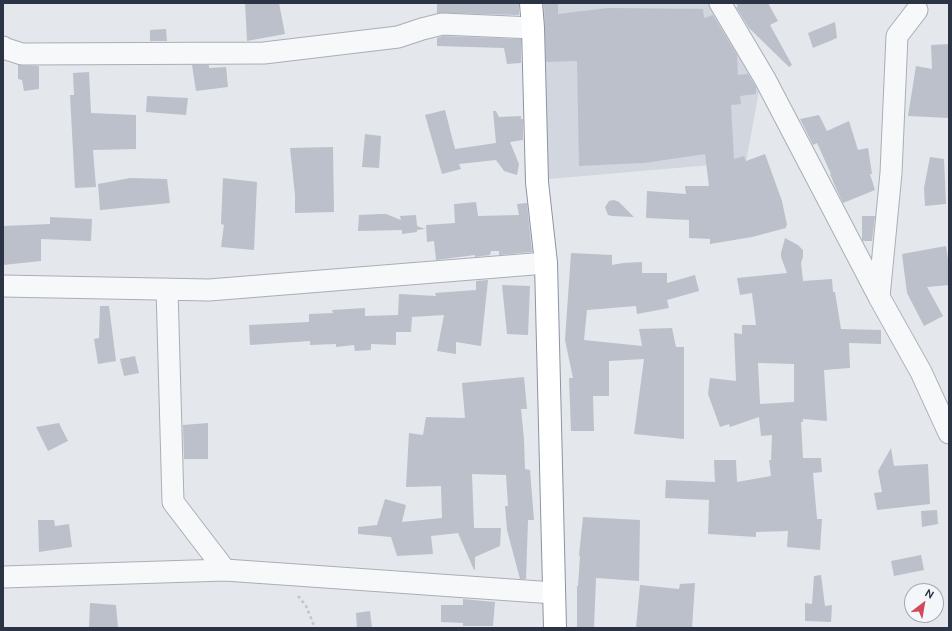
<!DOCTYPE html>
<style>
body{margin:0}
#map{position:relative;width:952px;height:631px;overflow:hidden;background:#e4e7ec;font-family:Ubuntu,sans-serif}
canvas{display:block}
.frame{position:absolute;inset:0;border:4px solid #2b3445;pointer-events:none}
.north{position:absolute;left:904px;top:583px;width:40px;height:40px;box-sizing:border-box;background:#f4f6f9;border:1px solid #a4a8b1;border-radius:50%;rotate:31deg;font-size:11px;font-weight:700;line-height:16px;text-align:center;color:#2b3445}
.north::after{content:'';display:block;margin:auto;width:14px;height:18px;background:#d1495b;clip-path:polygon(50% 0,100% 100%,50% 72%,0 100%)}
</style>
<div id="map">
<canvas width="952" height="631"></canvas>
<div class="frame"></div>
<div class="north">N</div>
</div>
<script>
const g = document.querySelector('canvas').getContext('2d');
g.lineJoin = 'round';
function paint(path, color) { g.fillStyle = color; g.fill(path, 'evenodd'); }
const toPath = rows => new Path2D(rows.map(r => 'M' + r).join(''));
function stroke(path, color, width, dash) { g.strokeStyle = color; g.lineWidth = width; g.lineCap = dash ? 'butt' : 'round'; g.setLineDash(dash || []); g.stroke(path); }
paint(toPath([
 [528,3,714,3,761,80,746,162,537,180]
]), '#d2d6de');
paint(toPath([
 [245,3,279,3,285,34,247,41],
 [437,3,519,3,519,15,437,13],
 [544,3,558,3,558,14,608,8,703,9,704,18,713,15,737,55,738,75,748,74,756,87,756,94,740,96,741,104,731,105,734,159,744,156,746,161,765,154,782,201,787,225,786,226,786,228,752,237,710,244,710,239,689,238,689,220,646,218,647,191,686,194,685,186,709,186,705,154,644,163,579,166,577,61,546,62],
 [736,3,768,3,778,21,770,25,792,65,789,67,749,28,736,7,738,7],
 [835,22,837,38,813,48,808,33],
 [166,29,167,41,150,41,150,30],
 [443,36,521,39,521,63,507,64,504,48,437,46,437,38],
 [949,44,949,118,908,116,916,66,932,69,931,45],
 [18,65,39,66,39,89,24,91,22,80,18,79],
 [192,65,209,65,209,68,226,67,228,87,196,91],
 [89,72,91,113,136,115,136,149,93,150,96,187,75,188,70,95,74,95,73,73],
 [147,96,188,98,186,115,146,112],
 [445,110,455,149,496,143,493,111,496,111,499,117,521,116,521,119,523,119,523,140,510,142,519,164,517,175,504,171,496,160,459,164,461,169,442,174,425,115],
 [819,115,827,131,849,121,858,150,868,148,872,174,870,174,875,190,843,203,835,186,830,174,831,174,817,143,813,145,800,119],
 [365,134,381,136,379,168,362,167],
 [333,147,334,212,295,213,295,195,290,148],
 [930,157,944,159,946,204,925,206,924,188],
 [130,178,167,179,170,203,100,210,98,184],
 [223,178,257,182,254,250,221,247,224,225,221,224],
 [614,200,619,202,634,217,612,216,608,215,605,207,609,201],
 [476,202,478,216,519,215,517,204,527,203,532,252,499,255,499,251,491,251,490,255,475,257,475,255,436,260,434,241,427,242,426,225,455,223,454,204],
 [380,214,386,214,401,220,400,216,416,215,417,226,425,229,417,230,417,232,402,234,402,230,358,231,359,215],
 [862,216,875,216,872,241,863,241,862,240],
 [50,217,92,219,91,241,41,239,41,261,3,265,3,226,50,224],
 [785,238,798,245,803,250,803,257,801,263,803,281,832,279,833,292,835,292,841,329,881,330,881,344,849,343,850,368,824,370,827,421,803,419,803,422,801,422,803,458,821,458,822,472,813,473,817,519,822,519,820,550,787,547,788,531,756,532,756,537,708,534,709,500,665,498,666,480,715,482,714,460,736,460,737,482,771,476,769,460,771,460,772,435,761,436,759,417,730,427,729,424,720,427,708,394,710,378,736,381,734,333,742,334,742,325,756,325,752,293,740,295,737,278,787,273,781,257,781,253],
 [758,363,794,364,794,402,760,404],
 [946,246,949,266,949,285,927,287,943,316,924,326,907,293,902,254],
 [571,253,612,255,612,265,623,263,642,262,642,273,667,273,667,283,695,275,699,291,667,300,669,308,637,314,636,306,587,310,584,340,642,346,639,329,672,328,676,347,684,347,684,439,634,434,644,359,609,361,609,396,593,396,594,431,571,431,569,378,573,378,565,340],
 [488,280,481,346,456,342,456,354,437,351,444,315,412,317,411,332,396,332,396,345,371,344,371,350,355,351,354,345,336,347,336,344,310,345,310,341,250,345,249,325,309,322,309,314,333,313,332,310,365,308,365,316,398,315,399,294,436,296,435,293,476,290,476,281],
 [502,285,530,286,528,335,507,334],
 [100,306,109,306,116,361,98,364,94,339,99,338],
 [135,356,139,373,124,376,120,359],
 [524,377,527,409,521,409,524,439,525,469,530,470,534,520,528,520,526,579,520,579,507,530,505,506,508,506,506,475,472,474,474,528,501,528,500,546,475,557,475,569,474,570,458,533,431,536,433,554,397,556,391,537,358,534,358,527,377,525,385,499,406,505,402,522,442,518,441,486,406,487,409,433,423,435,426,417,465,418,462,383],
 [59,423,68,441,48,451,36,427],
 [208,423,208,459,184,459,183,425],
 [891,448,894,466,928,464,930,504,877,510,874,493,882,492,878,471],
 [937,510,938,524,922,527,921,511],
 [583,517,640,520,639,581,596,578,594,628,577,628,577,586,578,586,580,556,579,555],
 [38,520,54,520,55,526,69,524,72,547,39,552],
 [921,555,924,570,894,576,891,561],
 [821,575,825,606,832,605,831,622,805,621,805,603,812,604,814,576],
 [695,583,692,628,636,628,640,585,679,589,680,584],
 [463,599,495,602,493,626,463,626,463,623,441,622,441,605,463,605],
 [90,603,116,605,118,628,89,628],
 [370,611,372,628,357,628,356,613]
]), '#bbc0ca');
const minor = toPath([
 [720,3,765,79,879,297,921,372,949,433],
 [3,47,3,48,22,54,264,53,398,37,422,29,442,24,533,28],
 [3,286,209,290,546,263],
 [167,289,173,502,225,570],
 [879,297,891,173,897,36,917,10],
 [3,577,225,570,554,593]
]);
const highway = toPath([
 [531,3,533,28,537,182,546,263,555,628]
]);
stroke(minor, '#a9aeb7', 23);
stroke(highway, '#8b94a3', 24);
stroke(toPath([
 [298,596,306,606,315,628]
]), '#c2c5cb', 2.5, [3, 3]);
stroke(minor, '#f7f8fa', 21);
stroke(highway, '#fff', 22);
</script>
